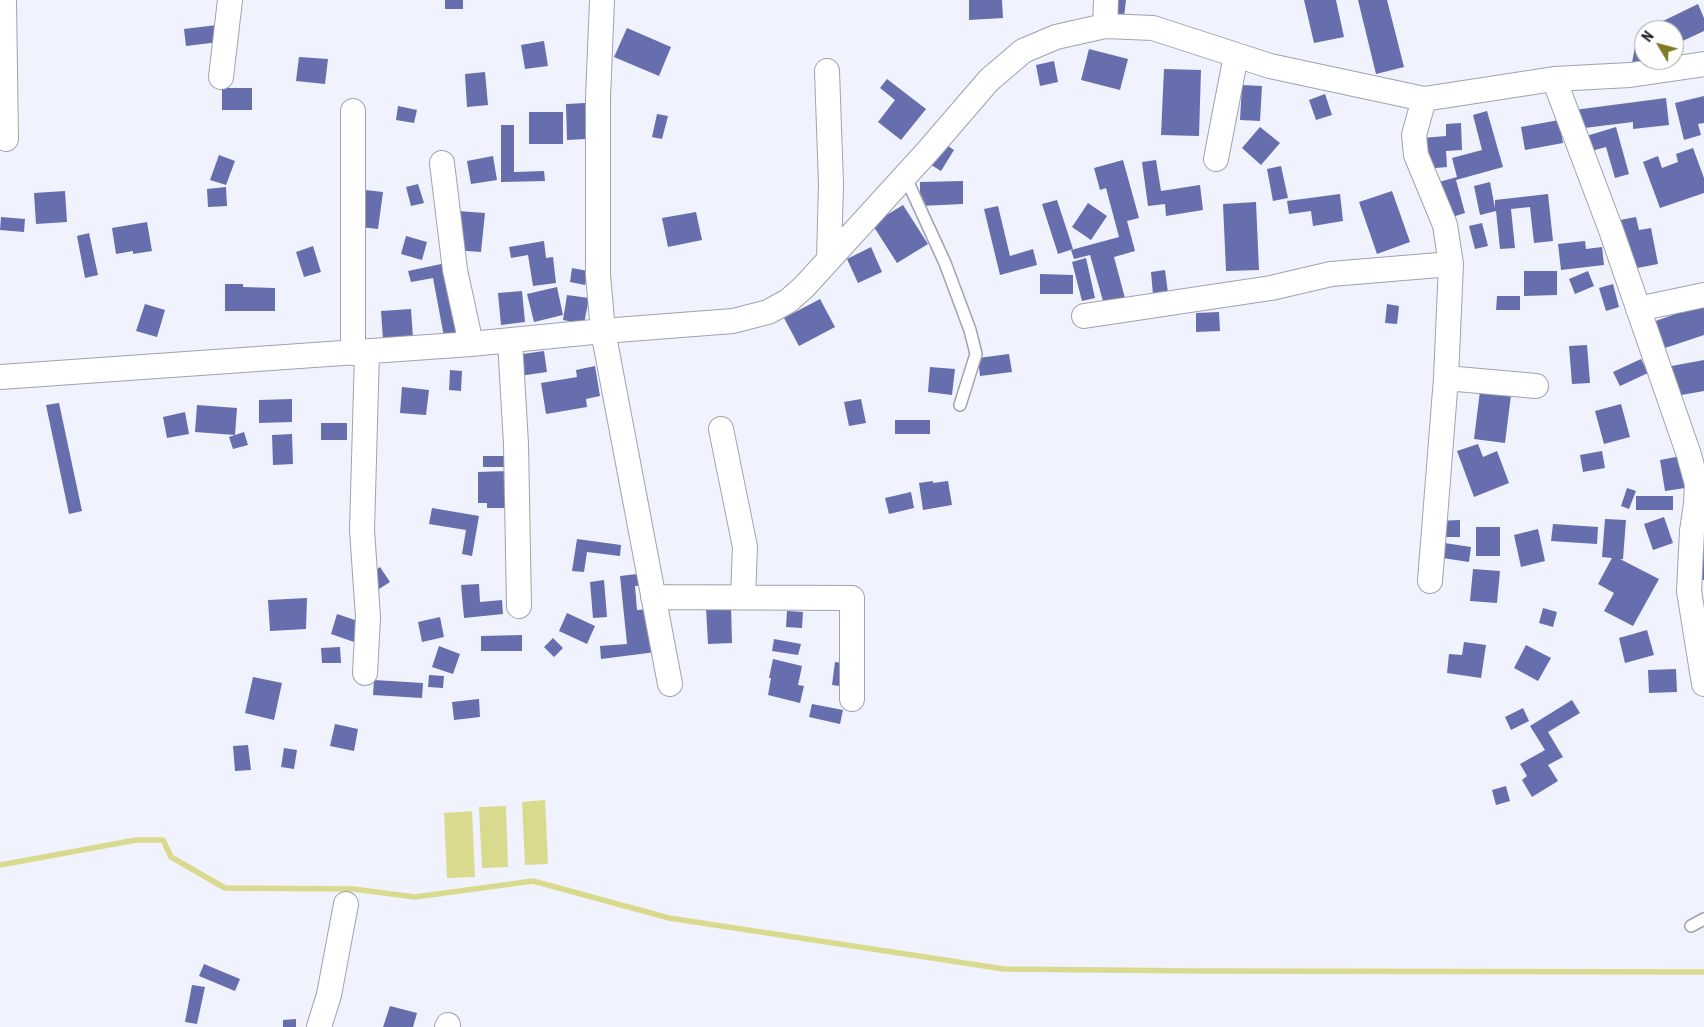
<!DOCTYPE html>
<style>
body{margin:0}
#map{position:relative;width:1704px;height:1027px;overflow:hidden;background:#f0f2fe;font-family:"Roboto Condensed",sans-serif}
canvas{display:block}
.north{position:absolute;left:1634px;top:20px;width:50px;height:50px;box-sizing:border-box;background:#fff;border:1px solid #a3a3a5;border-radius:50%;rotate:307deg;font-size:14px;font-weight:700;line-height:20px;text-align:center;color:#191a1e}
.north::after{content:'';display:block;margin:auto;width:18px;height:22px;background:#7e7b23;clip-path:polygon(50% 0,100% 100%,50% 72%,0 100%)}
</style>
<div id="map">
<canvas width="1704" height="1027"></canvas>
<div class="north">N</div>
</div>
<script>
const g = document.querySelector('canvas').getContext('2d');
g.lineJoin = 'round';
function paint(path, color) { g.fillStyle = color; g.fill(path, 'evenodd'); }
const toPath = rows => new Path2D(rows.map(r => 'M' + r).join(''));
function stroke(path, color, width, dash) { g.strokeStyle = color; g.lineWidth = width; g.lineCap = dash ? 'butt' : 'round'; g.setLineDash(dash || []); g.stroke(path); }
paint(toPath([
 [545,800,548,864,525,865,522,802],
 [506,806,508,867,482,868,479,807],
 [472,811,475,877,447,878,444,813]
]), '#dada8e');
stroke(toPath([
 [0,865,136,840,163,840,171,857,225,888,353,889,415,897,533,881,669,918,1004,969,1200,971,1704,972]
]), '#dada8e', 5.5);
paint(toPath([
 [445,0,463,0,463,9,445,9],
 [969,0,1002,0,1003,18,969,20],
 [1112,0,1126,0,1124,17,1110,15],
 [1304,0,1336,0,1344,37,1314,43],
 [1358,0,1387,0,1404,67,1376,74],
 [1698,4,1704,18,1704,31,1674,45,1674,30,1665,30,1661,22],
 [217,25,219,42,186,46,184,29],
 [627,28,671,47,659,76,614,57],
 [1637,36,1644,37,1644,60,1648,60,1646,70,1631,68],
 [544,41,548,66,525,69,521,45],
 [1089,49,1128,59,1120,90,1081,80],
 [299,57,328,59,325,84,296,81],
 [1054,61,1058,82,1040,86,1036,65],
 [1164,69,1201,70,1199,136,1161,135],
 [485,72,488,105,467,107,465,74],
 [887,79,926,109,901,140,878,122,895,100,880,88],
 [1242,85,1262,86,1260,121,1240,120],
 [222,88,252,88,252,110,222,110],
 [1325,94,1332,115,1316,120,1309,100],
 [1704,96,1704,123,1698,124,1701,135,1684,140,1675,103],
 [1666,98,1669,125,1633,129,1633,122,1576,129,1574,110],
 [586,103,587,139,567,140,566,104],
 [398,106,417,110,414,123,396,120],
 [1487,111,1503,167,1456,180,1465,213,1449,218,1439,182,1457,177,1452,158,1482,150,1473,115],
 [529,112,563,112,563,144,529,144],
 [657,114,668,116,662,139,652,137],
 [1559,120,1563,143,1525,150,1521,127],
 [1461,123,1462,150,1446,151,1447,167,1424,169,1422,138,1446,136,1446,124],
 [501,125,514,125,514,172,544,171,545,181,501,182],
 [1260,127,1280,143,1261,165,1242,148],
 [1616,127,1629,174,1615,178,1606,147,1584,153,1580,138],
 [942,142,954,150,941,171,928,163],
 [1693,148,1704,178,1704,193,1660,208,1643,162,1658,156,1662,168,1678,162,1676,154],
 [219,155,235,161,226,185,210,180],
 [493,156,497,180,471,184,467,161],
 [1123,160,1139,218,1127,221,1135,251,1114,257,1126,302,1105,308,1090,255,1074,259,1071,250,1119,237,1106,188,1100,190,1094,168],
 [1156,160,1161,191,1200,185,1203,210,1166,216,1165,204,1148,206,1142,162],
 [1281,166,1288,198,1273,201,1267,169],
 [963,181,963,204,920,206,920,182],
 [1490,182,1495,208,1495,200,1548,194,1553,241,1534,243,1530,207,1511,209,1515,248,1500,249,1496,211,1480,215,1474,186],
 [418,184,424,203,411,206,406,187],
 [226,187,227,206,208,207,207,189],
 [365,190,383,192,378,229,360,227],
 [65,191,67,222,36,224,34,193],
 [1392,191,1410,242,1377,254,1359,202],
 [1340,194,1343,221,1313,226,1311,211,1289,214,1287,201],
 [1057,200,1073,249,1058,254,1042,204],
 [1256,202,1259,270,1226,271,1223,204],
 [1088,203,1107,216,1091,240,1072,227],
 [903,205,928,244,897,263,872,224],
 [998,206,1010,256,1033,249,1037,265,1000,275,984,209],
 [458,211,485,213,481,252,454,250],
 [696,212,702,240,668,247,662,218],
 [1,217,25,219,24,232,0,230],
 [1636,217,1639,230,1651,228,1658,264,1627,270,1620,220],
 [147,222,152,251,133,254,133,251,116,254,112,228],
 [1482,223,1488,246,1475,249,1469,226],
 [89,233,98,275,85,278,77,236],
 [406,236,427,242,422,260,401,254],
 [544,241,546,258,553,257,556,283,533,286,528,255,511,258,509,247],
 [1585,241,1586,249,1602,247,1604,265,1561,270,1558,244],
 [313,246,321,272,304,277,296,252],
 [871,247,882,272,858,283,847,259],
 [1086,258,1095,298,1082,301,1072,262],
 [446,263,461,338,445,342,433,278,411,282,408,271],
 [572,268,588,271,585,285,570,282],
 [1165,270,1168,293,1153,295,1151,272],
 [1524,271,1557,271,1557,295,1524,296],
 [1588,271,1594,286,1575,294,1569,279],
 [1040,274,1073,275,1073,294,1040,294],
 [225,284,243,284,243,287,275,288,275,311,225,311],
 [1613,284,1619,307,1606,311,1599,288],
 [557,287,563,315,534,322,527,294],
 [522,291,525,322,501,325,498,293],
 [567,295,589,298,584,324,563,320],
 [1497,296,1520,296,1520,310,1496,310],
 [820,299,835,327,799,346,784,318],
 [145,304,165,310,157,337,136,331],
 [1387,304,1399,306,1397,324,1385,323],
 [1704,304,1704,335,1656,351,1647,324],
 [411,309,413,338,383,340,381,311],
 [1219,312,1220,331,1196,332,1196,313],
 [1587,345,1590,383,1572,384,1569,346],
 [544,351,547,372,519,376,516,355],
 [1009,354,1012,372,980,376,978,358],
 [1641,359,1648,373,1620,386,1613,372],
 [1704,360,1704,391,1670,397,1666,367],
 [595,366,600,396,586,399,587,407,546,414,541,383,577,377,576,370],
 [930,367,955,369,952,395,928,392],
 [450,370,462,371,461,391,449,390],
 [1481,383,1512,387,1505,443,1474,439],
 [402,387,429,390,426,415,400,413],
 [292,399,292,422,259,423,259,400],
 [861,399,866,423,849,426,844,402],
 [59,403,82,511,69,514,46,405],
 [1621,404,1630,437,1604,444,1595,411],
 [197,405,237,408,235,435,195,432],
 [185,412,189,434,167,438,163,417],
 [895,420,930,420,930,434,895,434],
 [321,423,347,423,347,440,321,440],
 [244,432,248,445,233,449,229,437],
 [292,434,293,464,273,465,272,435],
 [1478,444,1483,457,1497,451,1509,483,1474,497,1457,451],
 [1602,451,1605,468,1583,472,1580,455],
 [483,456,508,456,508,467,483,467],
 [1681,456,1685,488,1665,491,1660,460],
 [507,471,507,508,487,508,487,503,478,503,478,472],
 [933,481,933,483,948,481,952,505,923,510,919,483],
 [1627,488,1636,491,1629,509,1621,506],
 [911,492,914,508,889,514,885,498],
 [1636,496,1673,496,1673,510,1636,510],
 [432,508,479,516,472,556,462,554,466,530,429,524],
 [1664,517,1673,543,1653,550,1644,524],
 [1605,519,1626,520,1623,559,1620,559,1659,579,1633,626,1604,611,1614,593,1598,584,1612,558,1602,557],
 [1460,520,1460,537,1437,537,1437,521],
 [1553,524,1598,527,1597,544,1551,541],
 [1476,527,1500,527,1500,556,1476,556],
 [1538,529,1545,561,1521,567,1514,535],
 [1700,531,1704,531,1704,580,1702,580],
 [577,539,621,545,620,556,587,552,584,572,572,571],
 [1438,542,1471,547,1469,562,1436,557],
 [380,567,390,582,379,589,370,574],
 [1473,569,1500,571,1497,603,1470,601],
 [646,573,648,585,635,586,637,610,651,609,656,652,601,659,600,646,627,644,620,576],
 [604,580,607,617,593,618,590,582],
 [479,584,480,602,502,600,503,614,464,618,461,585],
 [307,598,306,629,270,631,268,600],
 [731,606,732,643,708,644,706,607],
 [1543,608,1557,612,1553,627,1539,623],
 [787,611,803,612,802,628,786,627],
 [567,613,595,626,587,644,559,631],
 [337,614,361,622,354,642,331,634],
 [440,617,444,637,422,642,418,622],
 [1647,630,1654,655,1625,663,1619,638],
 [522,635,522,651,481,651,481,636],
 [553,638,563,648,554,657,544,647],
 [774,639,801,644,798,655,772,651],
 [1464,642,1486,645,1481,678,1447,673,1449,654,1462,655],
 [1526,645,1551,658,1538,681,1514,668],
 [439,646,460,654,453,674,432,667],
 [340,647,341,663,322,663,321,648],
 [773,659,802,666,798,685,804,686,800,703,768,695,771,678,769,678],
 [835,662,850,664,847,687,832,685],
 [1676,669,1677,692,1649,693,1648,670],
 [429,675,444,676,443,688,428,687],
 [253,677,282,683,274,720,245,713],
 [374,680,423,683,422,698,373,695],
 [479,699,480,717,454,720,452,702],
 [1572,700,1580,713,1548,732,1563,757,1548,765,1558,781,1532,797,1522,780,1527,776,1520,764,1545,750,1530,726],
 [812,704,843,710,840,724,809,717],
 [1523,708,1529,721,1511,730,1505,717],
 [335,724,358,729,354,751,330,746],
 [248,745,251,770,235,771,233,746],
 [284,748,297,750,294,769,281,767],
 [1506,786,1510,801,1496,805,1492,790],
 [204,964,240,979,235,991,199,976],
 [192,985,205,987,197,1024,185,1022],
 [390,1006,417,1013,413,1027,383,1027],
 [296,1019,296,1027,283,1027,283,1020]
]), '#666ead');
const service = toPath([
 [905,176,945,263,970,330,976,354,960,405],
 [1691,926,1704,919]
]);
const minor = toPath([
 [4,0,6,139],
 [602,0,598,98,598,275,603,331,670,684],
 [1105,26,1106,0],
 [827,71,831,184,829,259],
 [221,77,230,0],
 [1554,79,1611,230,1689,455,1697,484,1696,504,1692,531,1689,591,1704,684],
 [1424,99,1414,135,1416,155,1445,225,1451,264,1446,378,1430,581],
 [353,111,353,353],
 [1216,159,1236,55],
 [442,163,455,270,471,344],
 [1638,309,1704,295],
 [1084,316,1271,288,1331,274,1451,264],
 [510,341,516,444,519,606],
 [0,377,471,344,603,331,733,321,768,312,788,301,804,287,927,152,989,80,1023,51,1056,37,1105,26,1153,28,1270,66,1424,99,1554,79,1630,75,1704,64],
 [1446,378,1536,386],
 [721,429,745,547,743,597],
 [653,597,852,598,852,699],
 [365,673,368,617,362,530,367,353],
 [319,1027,329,995,346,904],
 [447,1027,448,1025]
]);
stroke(service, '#a0a2ad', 14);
stroke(minor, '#a0a2ad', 26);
stroke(service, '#fff', 11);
stroke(minor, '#fff', 24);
</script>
